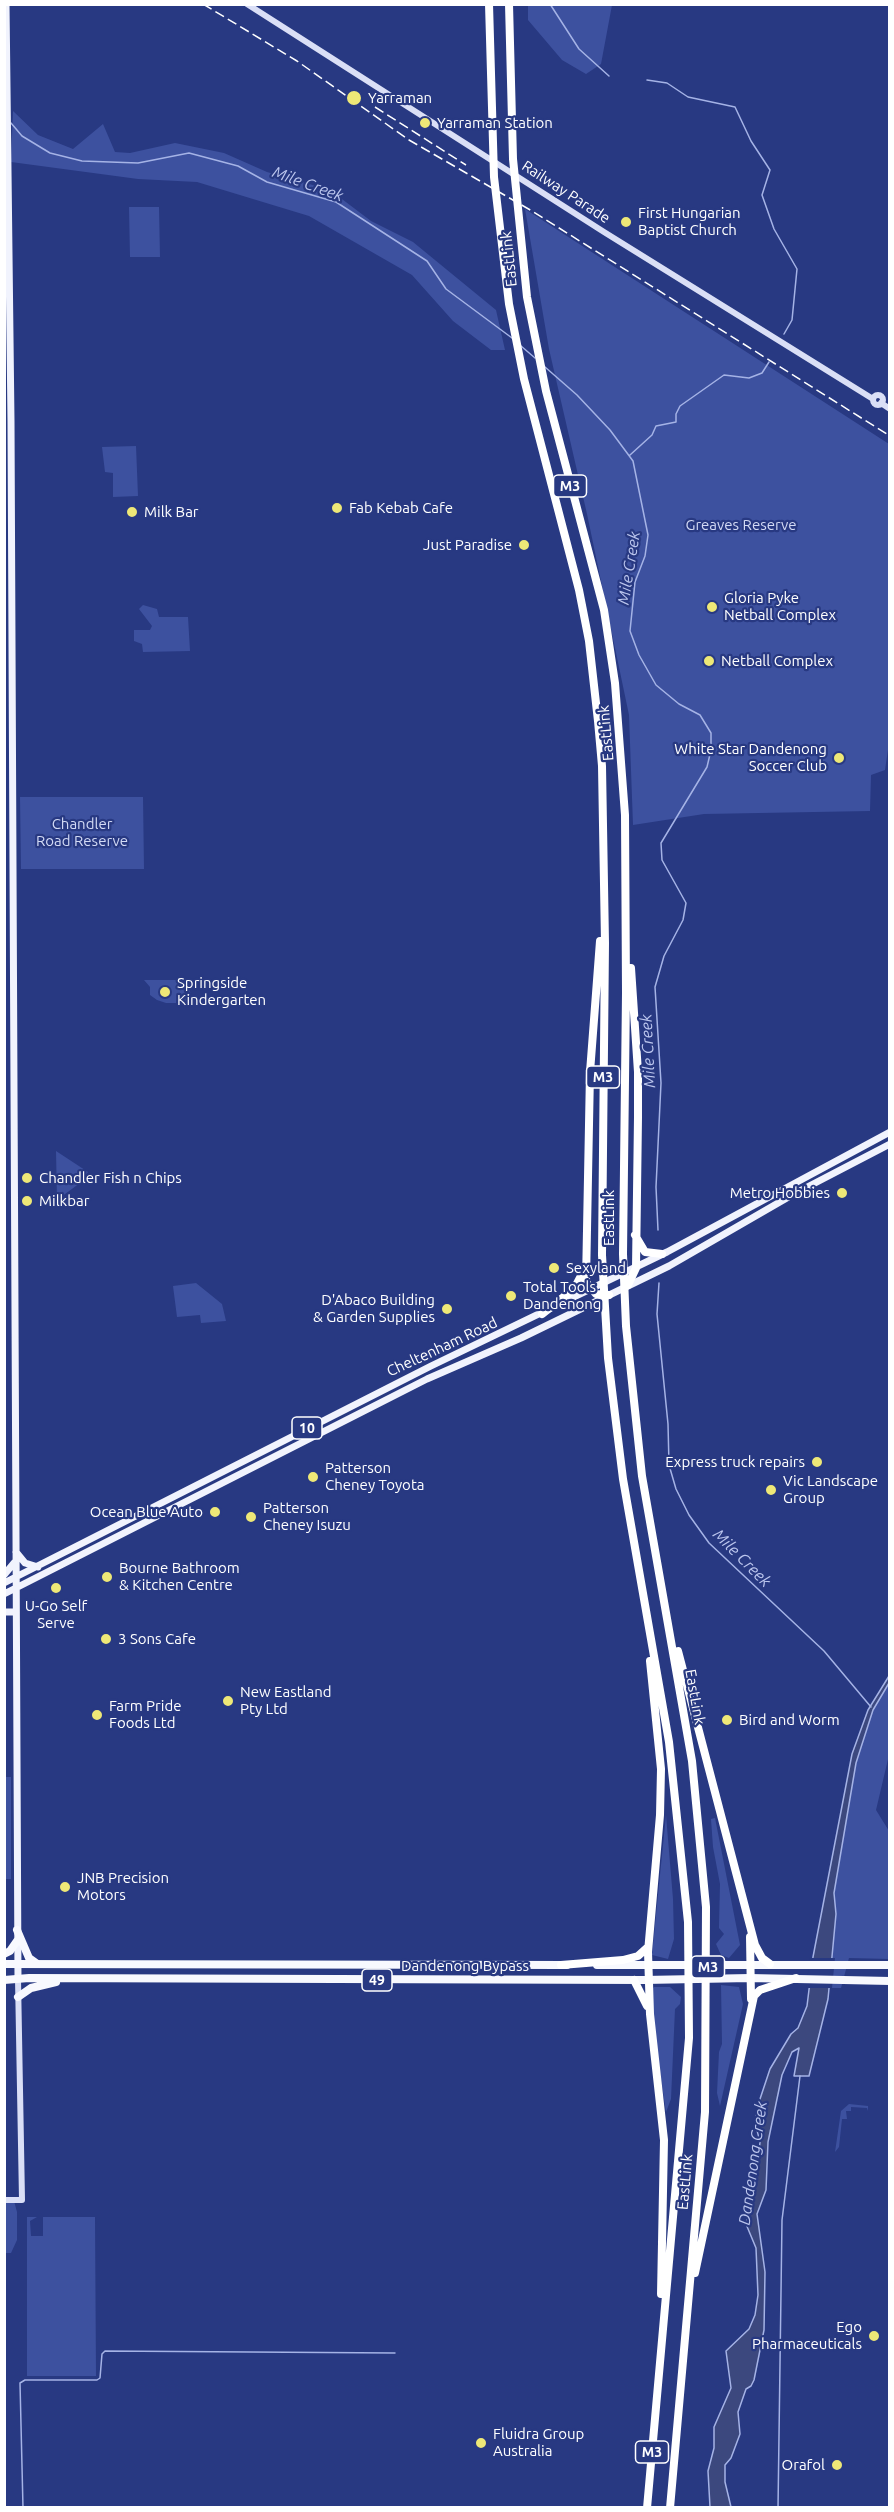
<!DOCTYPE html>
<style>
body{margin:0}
#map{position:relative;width:894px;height:2512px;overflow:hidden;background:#283982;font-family:Ubuntu,sans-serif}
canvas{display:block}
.frame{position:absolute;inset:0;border:6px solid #fff;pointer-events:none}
</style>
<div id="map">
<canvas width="894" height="2512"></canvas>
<div class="frame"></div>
</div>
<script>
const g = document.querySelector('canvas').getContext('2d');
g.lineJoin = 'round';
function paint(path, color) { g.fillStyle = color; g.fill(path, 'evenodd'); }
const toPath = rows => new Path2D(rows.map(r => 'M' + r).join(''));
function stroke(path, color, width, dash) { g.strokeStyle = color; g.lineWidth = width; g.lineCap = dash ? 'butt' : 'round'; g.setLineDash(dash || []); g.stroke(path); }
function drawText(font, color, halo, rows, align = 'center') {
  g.font = font + ' Ubuntu,sans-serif'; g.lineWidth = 4.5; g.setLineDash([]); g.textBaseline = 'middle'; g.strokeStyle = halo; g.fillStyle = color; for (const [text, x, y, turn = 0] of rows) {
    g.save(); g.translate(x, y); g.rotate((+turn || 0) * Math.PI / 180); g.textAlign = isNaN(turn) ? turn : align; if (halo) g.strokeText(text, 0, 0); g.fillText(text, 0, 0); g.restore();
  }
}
paint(toPath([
 [528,5,612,5,601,64,586,74,562,60,528,20],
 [13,111,38,135,73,149,103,124,115,152,130,153,175,143,224,153,267,172,330,190,371,221,413,242,496,310,505,350,491,350,453,321,412,275,309,216,197,182,138,179,11,162],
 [129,207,159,207,160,257,130,257],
 [525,209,889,444,890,736,885,770,871,775,870,811,704,814,633,825,629,715,587,514,549,349],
 [136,446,138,496,113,497,113,473,105,472,102,447],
 [143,605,157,609,159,617,188,617,190,651,143,652,142,644,134,641,134,630,150,630,152,626,139,609],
 [20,797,143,797,144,869,21,869],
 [144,980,187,980,193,1003,166,1003,157,1000,150,995,150,987],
 [56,1151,88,1172,80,1183,57,1200],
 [196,1283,222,1304,226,1321,201,1323,200,1315,177,1317,173,1286],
 [889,1683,889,1755,876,1810,889,1831,889,1959,849,1958,841,1988,829,1988,836,1914,834,1894,856,1763,873,1710],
 [5,1777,11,1777,11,1879,5,1879],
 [666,1815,673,1899,674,1939,668,1959,652,1955],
 [715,1818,740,1945,729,1958,721,1955,716,1944,724,1934,719,1928,720,1884,713,1847,711,1819],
 [721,1985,739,1987,743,2004,720,2106,717,2093,719,2052,722,2044],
 [654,1987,670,1987,681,1997,680,2004,675,2009,671,2099,666,2112,654,2032,652,1989],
 [849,2104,868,2106,868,2111,867,2108,851,2107,851,2111,846,2111,847,2119,842,2119,839,2147,835,2152,841,2111],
 [5,2201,14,2201,17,2212,17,2240,11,2253,5,2253],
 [27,2217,37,2217,30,2221,31,2236,43,2236,43,2217,95,2217,96,2376,27,2376]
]), '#3d519f');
const water = toPath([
 [889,1676,889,1683,873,1710,856,1763,834,1893,836,1914,828,1999,809,2076,794,2076,799,2048,792,2052,782,2075,768,2142,766,2190,757,2214,765,2272,764,2330,754,2380,751,2386,746,2389,738,2412,740,2434,731,2458,725,2465,725,2482,731,2507,710,2507,708,2471,714,2448,714,2427,731,2388,726,2351,749,2329,755,2315,758,2295,756,2248,746,2224,756,2182,760,2142,755,2122,760,2099,770,2069,791,2034,798,2028,807,2006,813,1957,852,1754,868,1710,889,1676]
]);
paint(water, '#3c487e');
stroke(water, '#a5b3e6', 1.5);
paint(toPath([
 [810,1958,835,1958,832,1988,806,1988]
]), '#283982');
stroke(toPath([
 [550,4,579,49,609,76],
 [647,80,667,83,688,97,735,107,751,141,770,170,762,195,774,229,797,269,792,320,784,334],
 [11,123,22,136,50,153,82,161,138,163,189,153,238,166,267,182,336,202,427,261,446,289,512,338],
 [521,346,535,358],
 [545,367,577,395,610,430,633,461,648,535,645,556,635,582,630,631,639,655,656,685,679,704,700,715,711,733,711,750,707,767,661,843,662,860,686,903,683,920,664,956,655,987,661,1083,656,1187,658,1230],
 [630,455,652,435,656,426,676,422,676,414,680,406,724,375,749,378,762,373,769,362],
 [659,1283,657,1314,668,1424,669,1465,676,1489,689,1515,709,1543,824,1651,871,1707],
 [23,2508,20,2383,25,2380,97,2380,100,2378,102,2354,105,2351,395,2353],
 [778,2508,782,2220,800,2076]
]), '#a5b3e6', 1.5);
stroke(toPath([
 [247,4,604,232,873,399],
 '873 400a5 5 0 1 1 10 0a5 5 0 1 1-10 0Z',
 [881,403,890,409],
 [4,2200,22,2200,18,1979]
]), '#dadff6', 6);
stroke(toPath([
 [6,4,11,421,18,1979],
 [16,1552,25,1563,38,1567],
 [4,1575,14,1563],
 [4,1583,431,1366,667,1252,890,1132],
 [4,1594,427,1379,521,1338,669,1266,792,1195,890,1144],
 [4,1612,16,1612]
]), '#f1f3fd', 7);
stroke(toPath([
 [17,1930,29,1958,36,1963],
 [4,1954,10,1951,17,1941],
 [4,1964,567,1965],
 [597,1965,890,1965],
 [4,1980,29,1978,644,1980,750,1978,890,1981],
 [18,1997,31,1988,56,1982]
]), '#f8f9fe', 8);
stroke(toPath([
 [489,4,494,177,509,304,524,379,579,590,589,641,598,721,602,766,605,943,602,1255,608,1358,623,1479,669,1742,688,1922,689,2038,647,2508],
 [509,4,513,159,527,297,546,391,604,610,615,683,625,815,626,993,623,1254,626,1326,642,1476,692,1761,706,1907,705,2112,670,2508],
 [600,941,590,1072,586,1282,596,1294,609,1295],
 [635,1235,645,1252,662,1254],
 [628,1285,636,1268,638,1117,638,1072,631,968],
 [542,1314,574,1289,584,1270],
 [678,1651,755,1945,762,1958,770,1964],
 [650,1661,661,1769,660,1815,648,1952,650,2014,664,2140,661,2294],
 [750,1937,751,1999],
 [561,1965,623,1960,638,1956,648,1947],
 [634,1980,647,2006],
 [695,2273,754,1996,760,1990,796,1978]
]), '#fff', 8);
stroke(toPath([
 [203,4,297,61,409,140,532,211,890,436],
 [375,107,466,165]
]), '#fff', 1.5, [10, 4.5]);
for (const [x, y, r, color] of [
 [354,98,8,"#eee877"],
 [425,123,6,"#eee877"],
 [626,222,6,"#eee877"],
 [337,508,6,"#eee877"],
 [132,512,6,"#eee877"],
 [524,545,6,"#eee877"],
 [712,607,6,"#eee877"],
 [709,661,6,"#eee877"],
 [839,758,6,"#eee877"],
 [165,992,6,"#eee877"],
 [27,1178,6,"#eee877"],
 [842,1193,6,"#eee877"],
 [27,1201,6,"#eee877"],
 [554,1268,6,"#eee877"],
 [511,1296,6,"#eee877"],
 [447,1309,6,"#eee877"],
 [817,1462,6,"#eee877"],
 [313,1477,6,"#eee877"],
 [771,1490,6,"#eee877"],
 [215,1512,6,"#eee877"],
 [251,1517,6,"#eee877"],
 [107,1577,6,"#eee877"],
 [56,1588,6,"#eee877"],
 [106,1639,6,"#eee877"],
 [228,1701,6,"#eee877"],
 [97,1715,6,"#eee877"],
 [727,1720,6,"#eee877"],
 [65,1887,6,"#eee877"],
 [874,2336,6,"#eee877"],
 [481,2443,6,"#eee877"],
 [837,2465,6,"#eee877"]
]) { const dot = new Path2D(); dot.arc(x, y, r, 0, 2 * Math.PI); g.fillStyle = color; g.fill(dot); stroke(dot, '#283982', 2); }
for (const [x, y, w] of [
 [570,486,33],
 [603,1077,33],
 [307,1428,30],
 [708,1967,33],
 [377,1980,30],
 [652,2452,33]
]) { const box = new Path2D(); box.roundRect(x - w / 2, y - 11, w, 22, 4.5); g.fillStyle = '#283982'; g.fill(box); stroke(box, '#fff', 1.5); }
drawText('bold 14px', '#fff', null, [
 ["M3",570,486],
 ["M3",603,1077],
 ["10",307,1428],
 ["M3",708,1967],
 ["49",377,1980],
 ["M3",652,2452]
]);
drawText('15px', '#fff', '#283982', [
 ["Yarraman",368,98],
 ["Yarraman Station",437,123],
 ["First Hungarian",638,213],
 ["Baptist Church",638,230],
 ["Fab Kebab Cafe",349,508],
 ["Milk Bar",144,512],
 ["Just Paradise",512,545,"right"],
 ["Gloria Pyke",724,598],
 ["Netball Complex",724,615],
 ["Netball Complex",721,661],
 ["White Star Dandenong",827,749,"right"],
 ["Soccer Club",827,766,"right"],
 ["Springside",177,983],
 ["Kindergarten",177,1000],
 ["Chandler Fish n Chips",39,1178],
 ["Metro Hobbies",830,1193,"right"],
 ["Milkbar",39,1201],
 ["Sexyland",566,1268],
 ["Total Tools",523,1287],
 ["Dandenong",523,1304],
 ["D'Abaco Building",435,1300,"right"],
 ["& Garden Supplies",435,1317,"right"],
 ["Express truck repairs",805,1462,"right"],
 ["Patterson",325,1468],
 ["Cheney Toyota",325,1485],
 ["Vic Landscape",783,1481],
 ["Group",783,1498],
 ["Patterson",263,1508],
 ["Cheney Isuzu",263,1525],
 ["Ocean Blue Auto",203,1512,"right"],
 ["Bourne Bathroom",119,1568],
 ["& Kitchen Centre",119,1585],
 ["U-Go Self",56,1606,"center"],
 ["Serve",56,1623,"center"],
 ["3 Sons Cafe",118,1639],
 ["New Eastland",240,1692],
 ["Pty Ltd",240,1709],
 ["Farm Pride",109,1706],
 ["Foods Ltd",109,1723],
 ["Bird and Worm",739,1720],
 ["JNB Precision",77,1878],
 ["Motors",77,1895],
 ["Ego",862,2327,"right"],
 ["Pharmaceuticals",862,2344,"right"],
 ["Fluidra Group",493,2434],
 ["Australia",493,2451],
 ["Orafol",825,2465,"right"]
], 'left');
drawText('15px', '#fff', '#283982', [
 ["Railway Parade",566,192,33],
 ["EastLink",509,259,-96],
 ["EastLink",606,733,-95],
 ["EastLink",609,1218,-90],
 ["Cheltenham Road",442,1347,-25],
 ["EastLink",695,1697,80],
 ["Dandenong Bypass",465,1966],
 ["EastLink",685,2182,-85]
]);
drawText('15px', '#d3daf5', '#283982', [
 ["Greaves Reserve",741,525],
 ["Chandler",82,824],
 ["Road Reserve",82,841]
]);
drawText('italic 16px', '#bcc6ee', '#283982', [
 ["Mile Creek",308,184,20],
 ["Mile Creek",629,568,-81],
 ["Mile Creek",648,1051,-93],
 ["Mile Creek",742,1558,45],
 ["Dandenong Creek",753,2163,-82]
]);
</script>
